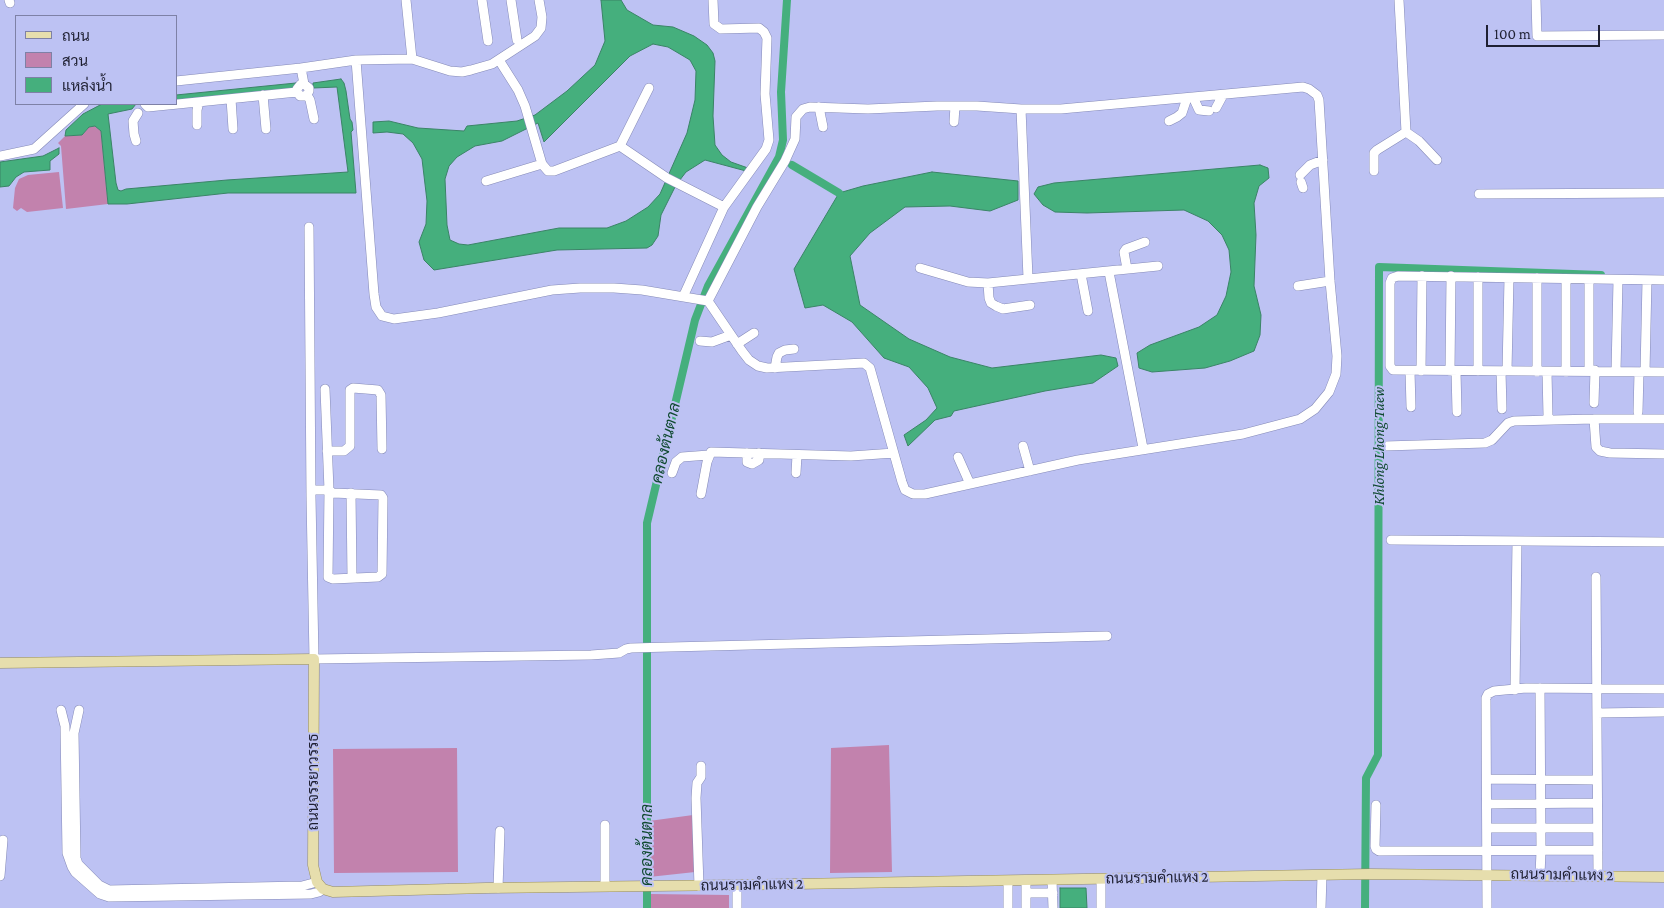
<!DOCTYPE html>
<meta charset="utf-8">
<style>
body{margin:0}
#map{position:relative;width:1664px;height:908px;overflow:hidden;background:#bdc2f3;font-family:"Crimson Pro",Sarabun,serif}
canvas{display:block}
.legend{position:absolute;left:15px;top:15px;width:162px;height:90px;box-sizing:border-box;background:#bdc2f3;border:1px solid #7e81a6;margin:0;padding:6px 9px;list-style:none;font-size:15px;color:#1f2032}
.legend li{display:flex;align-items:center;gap:10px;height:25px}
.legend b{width:25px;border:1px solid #7e81a6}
.scale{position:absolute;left:1486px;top:25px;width:114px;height:22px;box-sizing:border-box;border:2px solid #1f2032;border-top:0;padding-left:6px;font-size:15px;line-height:18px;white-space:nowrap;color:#1f2032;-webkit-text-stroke:4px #bdc2f3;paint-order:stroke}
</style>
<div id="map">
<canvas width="1664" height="908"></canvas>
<ul class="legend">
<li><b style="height:6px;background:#e6dead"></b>ถนน</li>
<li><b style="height:14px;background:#c282ad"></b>สวน</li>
<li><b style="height:14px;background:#45af7d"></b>แหล่งน้ำ</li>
</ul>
<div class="scale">100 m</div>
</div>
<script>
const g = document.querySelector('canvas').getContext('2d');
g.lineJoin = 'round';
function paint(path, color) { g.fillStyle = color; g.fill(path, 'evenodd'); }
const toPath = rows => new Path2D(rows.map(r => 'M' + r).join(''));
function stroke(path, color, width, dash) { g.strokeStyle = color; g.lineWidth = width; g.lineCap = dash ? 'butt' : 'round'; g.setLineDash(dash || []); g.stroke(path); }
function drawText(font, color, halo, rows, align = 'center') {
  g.font = font + ' "Crimson Pro",Sarabun,serif'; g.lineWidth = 4; g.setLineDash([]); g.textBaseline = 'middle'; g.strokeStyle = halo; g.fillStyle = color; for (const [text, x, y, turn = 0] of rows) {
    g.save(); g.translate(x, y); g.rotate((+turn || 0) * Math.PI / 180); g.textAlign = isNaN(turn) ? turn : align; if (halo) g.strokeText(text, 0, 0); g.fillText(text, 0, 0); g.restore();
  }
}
paint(toPath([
 [95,126,101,131,108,204,66,209,61,146,58,143,65,136,82,135,89,127],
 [59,172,63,208,27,212,21,208,17,211,13,208,15,188,19,179,28,175],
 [889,745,892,872,830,873,831,748],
 [457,748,458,872,334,873,333,749],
 [693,815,695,872,649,877,649,821],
 [650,894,729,895,729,908,650,908]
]), '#c282ad');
const water = toPath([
 [601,0,621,0,627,10,653,25,673,27,694,36,707,45,713,53,715,61,713,116,715,145,722,155,731,162,748,168,746,171,705,160,686,172,676,185,661,215,658,236,652,245,647,248,557,250,434,270,424,260,419,242,426,224,427,201,422,159,413,143,403,134,387,132,373,133,373,122,389,121,418,128,464,131,467,126,517,121,535,115,567,91,595,65,605,41,601,0],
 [653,44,668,47,690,60,696,71,695,100,687,133,660,194,648,207,626,221,607,228,559,228,468,245,459,244,450,240,447,225,445,179,449,166,457,157,475,146,502,141,538,123,544,142,630,56,653,44],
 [341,79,344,83,346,91,350,119,352,122,353,130,351,132,356,193,228,193,127,204,108,204,101,131,95,126,89,127,82,135,65,136,66,130,83,114,102,104,136,104,132,109,108,114,116,183,118,190,121,191,126,189,227,180,348,172,337,87,313,88,313,83,341,79],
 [296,83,298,85,297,88,176,104,176,95,296,83],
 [59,148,59,154,50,161,50,170,24,172,16,177,9,186,0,187,0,162,43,156,59,148],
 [1260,165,1268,168,1269,178,1259,186,1254,203,1256,235,1254,286,1261,315,1260,335,1254,351,1230,361,1205,368,1152,372,1139,368,1137,353,1150,345,1199,327,1217,315,1226,296,1231,272,1229,250,1222,235,1208,221,1184,210,1087,213,1055,212,1043,205,1034,194,1038,187,1054,183,1260,165],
 [932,172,1018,181,1018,200,990,211,950,206,905,207,870,233,850,256,860,305,909,339,950,357,992,368,1101,355,1116,358,1118,366,1093,383,1045,391,954,411,951,416,935,420,908,446,904,435,926,420,937,408,928,388,909,367,884,358,852,322,823,305,805,308,794,269,839,193,863,186,932,172],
 [1060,888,1086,888,1087,908,1060,908,1060,888]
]);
paint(water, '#45af7d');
stroke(water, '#3a8466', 1);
stroke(toPath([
 [792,165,839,193],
 [647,908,647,523,695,320,708,286,779,157,783,140,781,92,787,0],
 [1365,908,1366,778,1378,755,1379,267,1601,275]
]), '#45af7d', 8);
const minor = toPath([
 [9,0,10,3],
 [406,0,412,59],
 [482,0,488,41],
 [511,0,517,40],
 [1536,0,1537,36,1664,35],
 [356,60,374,294,376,307,382,316,394,319,438,313,552,290,580,288,614,288,642,290,708,301,742,351,749,360,758,366,767,368,864,363,870,368,902,482,905,490,913,494,925,494,1078,460,1243,434,1300,419,1315,409,1329,392,1336,374,1337,356,1330,281,1319,100,1317,95,1309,89,1303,87,1061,109,1021,109,977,106,937,106,868,109,810,107,803,109,796,117,795,139,785,161,757,207,708,301],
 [499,60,518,90,525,106,542,164],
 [301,68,304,84,309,88,309,91,306,96,300,96,297,92,297,89,301,84,304,84],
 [176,81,301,68,356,60,412,59,450,71,462,72,471,70,492,64,535,36,541,28,542,17,539,0],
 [263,95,266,129],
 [307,95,310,100,314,119],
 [1193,97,1199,110,1209,111],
 [231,99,233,129],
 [145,104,148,107,297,92],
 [819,107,823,127],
 [1216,108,1223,95],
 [1021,109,1028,278],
 [1169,121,1177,117,1182,113,1187,98],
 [954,122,955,106],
 [197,125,197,110,199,102],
 [1406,132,1419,141,1437,160],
 [136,141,134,134,133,121,138,113],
 [620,146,667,178,724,207],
 [0,156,34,149,84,104],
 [1374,171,1374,153,1377,150,1406,132,1399,0],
 [1300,175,1310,165,1323,160],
 [486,181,542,164,548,171,554,171,620,146,649,88],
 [1301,182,1303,188],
 [1479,194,1664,193],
 [309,227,311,497,314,659,591,655,619,653,626,649,631,648,1107,636],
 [920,268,968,282,988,283,1158,266],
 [1127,269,1124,252,1126,249,1145,242],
 [1109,272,1143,448],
 [1081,274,1088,311],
 [1537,278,1537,372],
 [1589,279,1589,370],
 [1664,280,1398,276,1392,278,1390,283,1390,366,1393,370,1664,372],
 [988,283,989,298,991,303,996,306,1003,309,1030,305],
 [1298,286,1330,281],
 [683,297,724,207,766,149,769,140,765,94,767,38,764,32,759,28,721,29,714,24,713,0],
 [700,341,712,342,731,335],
 [737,344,754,333],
 [775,368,777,357,779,353,785,350,794,349],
 [1410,371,1411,407],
 [1421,371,1422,276],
 [1450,371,1451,276],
 [1456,371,1457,412],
 [1478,371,1478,277],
 [1501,371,1502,409],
 [1507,371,1509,278],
 [1616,371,1618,280],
 [1547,372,1548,416],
 [1566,372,1566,279],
 [1645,372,1647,280],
 [1594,403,1595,370],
 [1638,412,1639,372],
 [1594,419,1596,447,1600,451,1610,453,1664,454],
 [1023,446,1030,471],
 [1385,446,1485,443,1492,440,1508,423,1514,421,1594,419,1664,419],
 [327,451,344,451,350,446,350,390,353,388,378,390,381,395,382,449],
 [747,453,747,462,752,464,759,460,759,453],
 [958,457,970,484],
 [672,473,676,462,682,457,709,455],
 [796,473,797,455],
 [311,490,329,490,333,493,381,495,383,498,382,574,378,577,333,579,328,577,329,490,325,389],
 [351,493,352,578],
 [701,494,707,462,711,452,851,456,894,453],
 [1391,540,1664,542],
 [1596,577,1598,876],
 [1540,688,1541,851,1540,875],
 [1515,690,1517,541],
 [61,710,65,726,67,853,72,867,75,872,100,894,109,897,311,894,319,892,323,889],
 [79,710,74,733,76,858,78,864,99,885,109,890,302,886,317,882],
 [1597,713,1664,712],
 [1487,779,1597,780],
 [1488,804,1596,803],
 [1376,805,1375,846,1376,849,1379,851,1598,850],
 [605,825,605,886],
 [1487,828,1597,828],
 [0,876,3,840],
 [1026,880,1026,908],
 [1052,880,1053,908],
 [1008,881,1008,908],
 [699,886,696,798,697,783,701,777,701,766],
 [498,888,500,831],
 [1026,893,1053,893],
 [737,908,737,885],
 [1101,908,1101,879],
 [1321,908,1322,875],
 [1487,908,1486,698,1488,694,1494,691,1526,688,1664,689]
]);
const major = toPath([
 [0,663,314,659,313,865,317,882,323,889,333,892,486,888,737,885,1370,874,1664,877]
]);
stroke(minor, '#858ab7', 10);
stroke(major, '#968d5e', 11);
stroke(minor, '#fff', 9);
stroke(major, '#e6dead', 10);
drawText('15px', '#1f2032', '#bdc2f3', [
 ["ถนนจรรยาวรรธ",313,782,-90],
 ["ถนนรามคำแหง 2",1562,875,1],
 ["ถนนรามคำแหง 2",1157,878,-1],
 ["ถนนรามคำแหง 2",752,885,-1]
]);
drawText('italic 16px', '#104a31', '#bdc2f3', [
 ["คลองต้นตาล",666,443,-77],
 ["Khlong Lhong Taew",1379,446,-90],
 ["คลองต้นตาล",647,845,-90]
]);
</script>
